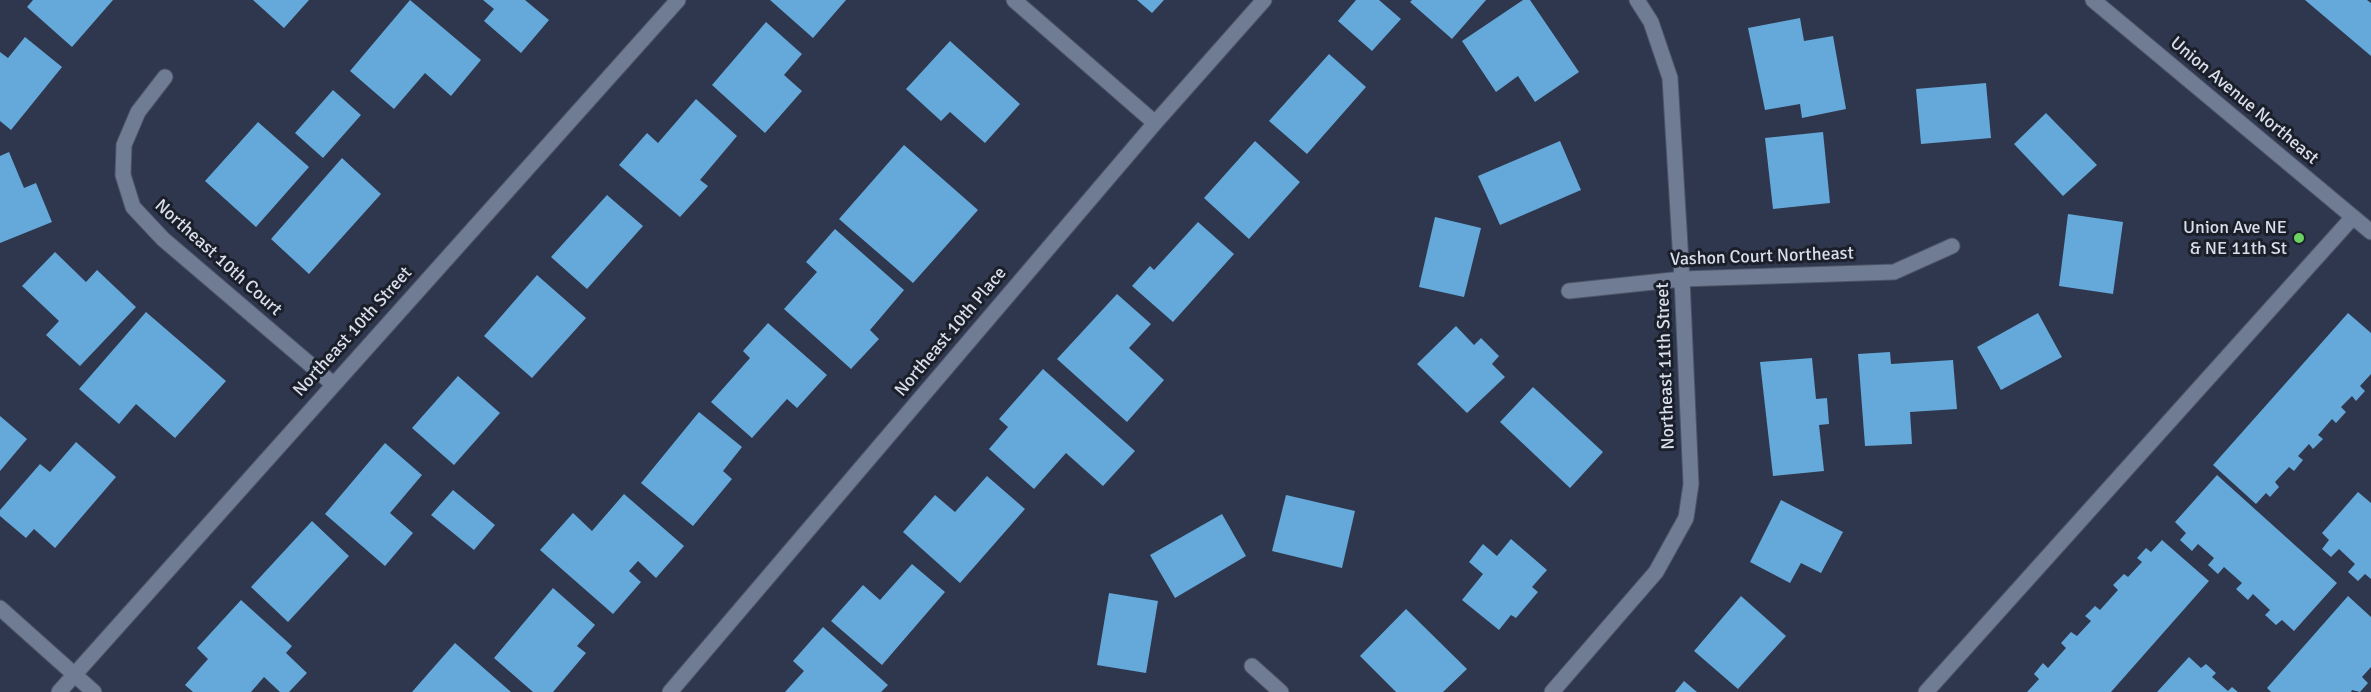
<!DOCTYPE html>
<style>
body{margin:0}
canvas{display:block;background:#2e374d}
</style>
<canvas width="2371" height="692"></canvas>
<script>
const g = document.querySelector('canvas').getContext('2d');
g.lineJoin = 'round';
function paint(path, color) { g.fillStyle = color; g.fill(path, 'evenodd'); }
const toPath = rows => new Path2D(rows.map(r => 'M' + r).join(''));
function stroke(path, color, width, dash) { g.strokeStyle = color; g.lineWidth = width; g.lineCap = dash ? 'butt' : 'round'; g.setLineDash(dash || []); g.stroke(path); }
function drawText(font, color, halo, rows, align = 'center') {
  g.font = font + ' Signika,sans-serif'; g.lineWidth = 6; g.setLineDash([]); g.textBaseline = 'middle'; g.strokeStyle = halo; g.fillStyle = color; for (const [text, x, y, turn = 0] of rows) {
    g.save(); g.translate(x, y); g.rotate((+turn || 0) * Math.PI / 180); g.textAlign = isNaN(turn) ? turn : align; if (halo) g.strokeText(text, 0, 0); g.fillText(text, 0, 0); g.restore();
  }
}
paint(toPath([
 [33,0,113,0,72,47,27,7],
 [253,0,309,0,284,28],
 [410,0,481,60,451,96,425,73,394,109,350,71],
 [483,0,525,0,549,20,521,53,484,21,494,9],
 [770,0,846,0,813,38],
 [1137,0,1164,0,1152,13],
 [1356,0,1379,0,1401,19,1372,51,1338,21],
 [1412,0,1486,0,1452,39,1410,2],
 [1523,0,1530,0,1579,72,1535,102,1518,76,1496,92,1462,41],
 [2305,0,2367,0,2371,3,2371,56],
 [1800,18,1804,41,1833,36,1846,109,1802,118,1800,104,1765,110,1748,28],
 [766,22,802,54,784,75,802,91,765,133,712,85],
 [25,37,62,67,11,130,0,121,0,52,8,58],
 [950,41,1020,104,985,143,950,112,941,121,906,89],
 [1329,54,1366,87,1307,154,1269,121],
 [1986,83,1991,138,1921,144,1916,89],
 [333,90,361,115,323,158,295,133],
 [696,99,737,136,700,180,708,186,680,217,619,165,647,133,658,143],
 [2046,113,2097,165,2063,196,2014,144],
 [258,122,309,167,256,227,205,181],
 [1823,132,1830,203,1773,209,1765,138],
 [1255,141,1300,182,1249,239,1204,198],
 [1560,141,1581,190,1500,225,1478,176],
 [904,145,978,210,913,283,839,219],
 [9,152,24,188,36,183,52,222,0,243,0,156],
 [342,158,381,194,309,274,271,239],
 [607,195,643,226,587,289,551,257],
 [2068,214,2123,222,2113,294,2059,286],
 [1435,217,1481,228,1464,297,1419,287],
 [1198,222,1234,254,1173,322,1132,286,1150,266,1154,270],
 [835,229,904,290,870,330,879,339,851,369,784,309,817,272,806,262],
 [55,252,86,282,97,270,136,307,80,366,46,335,59,321,22,286],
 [537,275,586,318,532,378,484,336],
 [1117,294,1151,324,1129,348,1164,380,1127,422,1057,359],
 [146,312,226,381,175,438,136,404,119,424,79,389],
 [2038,313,2062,357,2001,390,1977,347],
 [2348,313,2371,333,2371,374,2360,386,2365,391,2356,401,2352,396,2341,407,2346,412,2336,423,2332,419,2318,435,2323,439,2313,449,2309,444,2298,456,2303,460,2294,471,2289,467,2275,482,2279,487,2270,497,2266,493,2256,504,2213,465],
 [768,323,827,375,797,408,787,399,752,438,711,402,750,358,743,351],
 [1456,326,1474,345,1481,338,1499,356,1492,364,1505,377,1467,413,1417,364],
 [1890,352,1891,364,1953,360,1957,409,1910,412,1912,444,1865,446,1858,354],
 [1812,358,1816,399,1827,398,1829,424,1819,425,1824,471,1773,476,1760,362],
 [1043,369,1135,451,1103,486,1066,453,1034,489,989,449,1008,427,999,419],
 [458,376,500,413,454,465,412,428],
 [1533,387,1603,452,1570,488,1500,422],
 [699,412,742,447,723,471,732,479,693,526,641,483],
 [0,416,27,439,0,471],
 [76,442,116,477,55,548,34,529,26,538,0,516,0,510,40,464,50,472],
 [385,443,422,475,390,513,413,533,385,566,325,514],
 [2217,475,2337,583,2294,631,2282,620,2276,625,2265,615,2270,610,2253,594,2248,600,2236,589,2242,583,2224,567,2218,574,2208,565,2214,558,2198,544,2192,551,2180,540,2186,533,2175,522],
 [987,476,1025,509,960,583,903,532,935,495,955,512],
 [453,490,495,525,474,550,431,515],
 [2358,492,2371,503,2371,579,2365,574,2358,581,2348,572,2355,564,2339,549,2331,557,2322,549,2329,540,2322,533],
 [624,494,684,546,656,578,638,561,629,571,641,582,613,614,540,550,573,513,592,531],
 [1286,495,1355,511,1342,568,1272,551],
 [1781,500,1843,532,1821,573,1801,563,1790,583,1750,562],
 [1222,514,1246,556,1175,598,1150,555],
 [312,521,349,556,288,622,251,587],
 [1511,539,1547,570,1532,587,1538,592,1516,618,1511,615,1499,630,1462,600,1483,574,1469,562,1483,544,1497,556],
 [2162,540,2209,581,2111,692,2027,692,2039,679,2034,674,2043,663,2048,668,2066,648,2061,643,2071,632,2077,636,2091,621,2085,616,2095,606,2100,610,2118,590,2113,585,2124,574,2128,577,2142,562,2137,558,2146,548,2151,552],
 [912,564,945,592,882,665,831,621,863,585,880,600],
 [553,588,595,625,577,646,586,653,553,692,533,692,494,658],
 [1109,593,1158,601,1146,673,1097,665],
 [1741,596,1786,636,1738,689,1694,651],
 [2348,596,2371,617,2371,667,2362,677,2368,683,2360,692,2352,690,2351,692,2271,692,2267,688],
 [241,600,292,646,286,653,307,673,289,692,280,692,264,677,251,692,193,692,185,685,208,659,197,648],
 [1406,609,1467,669,1443,692,1396,692,1360,656],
 [823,627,888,685,881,692,785,692,804,671,793,661],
 [455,643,511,692,412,692],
 [2189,657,2201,668,2206,664,2216,673,2212,677,2228,691,2232,687,2238,692,2157,692],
 [1684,681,1697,692,1675,692]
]), '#65a8da');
const service = toPath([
 [1926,692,2353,217]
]);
const minor = toPath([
 [1014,0,1155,123],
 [165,77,138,112,124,145,123,175,133,207,163,239,333,384],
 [1569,291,1682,279,1894,272,1952,246],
 [0,608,94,692],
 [1252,666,1281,692],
 [59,692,678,0],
 [670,692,1155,123,1264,0],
 [1552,692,1656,572,1686,518,1691,484,1682,279,1670,78,1651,22,1637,0]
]);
const tertiary = toPath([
 [2093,0,2371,232]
]);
stroke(service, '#4c5467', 17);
stroke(minor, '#4c5467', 17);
stroke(tertiary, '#4c5467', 17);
stroke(service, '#707b94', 15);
stroke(minor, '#707b94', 15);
stroke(tertiary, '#707b94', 15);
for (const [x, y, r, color] of [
 [2299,238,6,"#6cd362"]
]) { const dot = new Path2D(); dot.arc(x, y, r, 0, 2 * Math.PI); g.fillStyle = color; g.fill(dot); stroke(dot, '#1b1f29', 2); }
drawText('18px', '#d8deec', '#1b1f29', [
 ["Union Avenue Northeast",2244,101,40],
 ["Vashon Court Northeast",1762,257,-2],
 ["Northeast 10th Court",218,258,42],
 ["Northeast 10th Street",353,332,-48],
 ["Northeast 10th Place",951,332,-50],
 ["Northeast 11th Street",1666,366,-92]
]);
drawText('18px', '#d8deec', '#1b1f29', [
 ["Union Ave NE",2287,228],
 ["& NE 11th St",2287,249]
], 'right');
</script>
